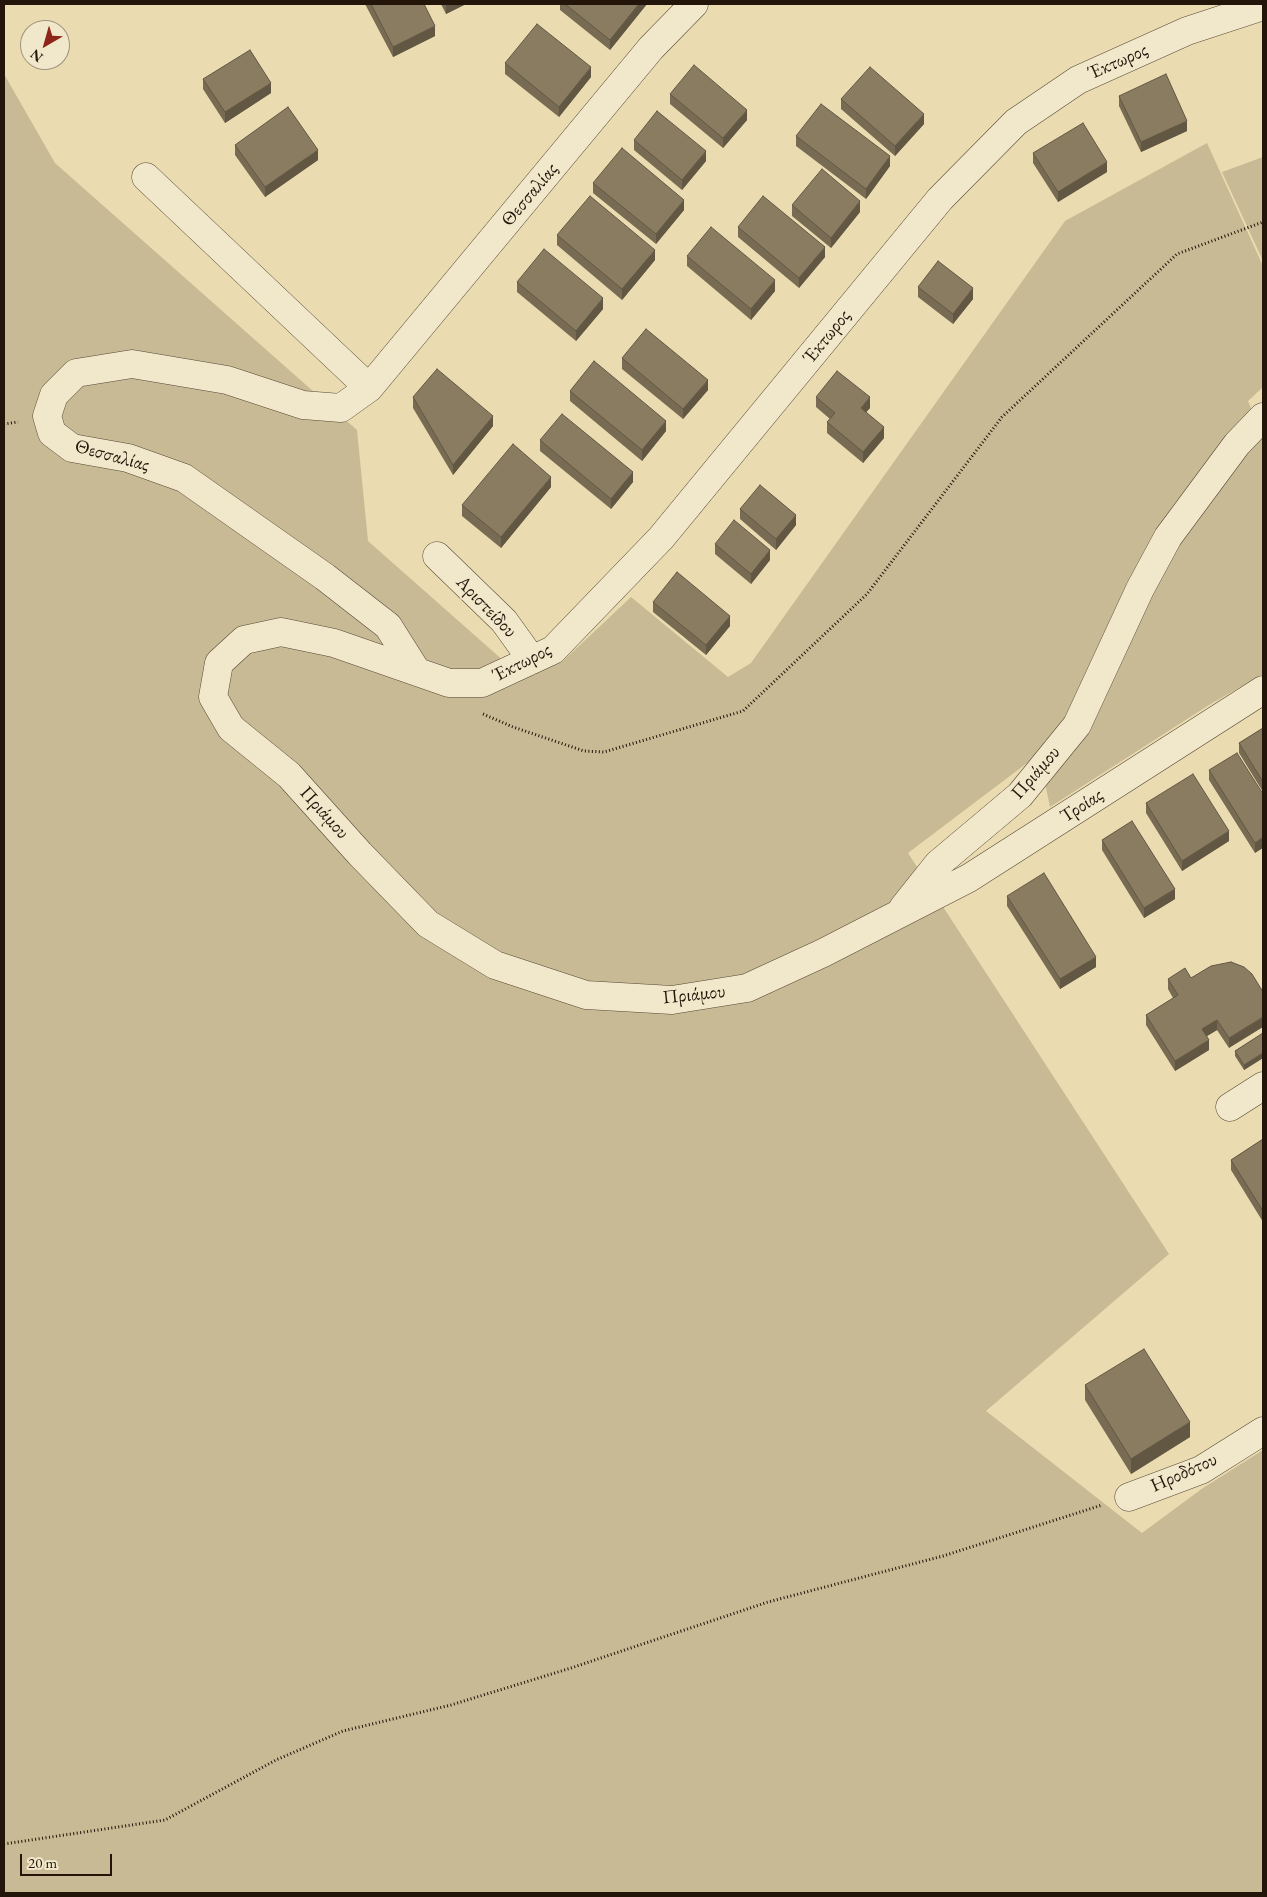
<!DOCTYPE html>
<meta charset="utf-8">
<style>
body{margin:0}
#map{position:relative;width:1267px;height:1897px;overflow:hidden;background:#eadcb0;font-family:"EB Garamond",serif}
canvas{display:block}
.frame{position:absolute;inset:0;border:5px solid #23150a;pointer-events:none}
.north{position:absolute;left:20px;top:20px;width:50px;height:50px;box-sizing:border-box;background:#f1e8cc;border:1px solid #9f947e;border-radius:50%;rotate:218deg;font-size:14px;font-weight:700;line-height:20px;text-align:center;color:#23150a}
.north::after{content:'';display:block;margin:auto;width:18px;height:22px;background:#8f2418;clip-path:polygon(50% 0,100% 100%,50% 72%,0 100%)}
.scale{position:absolute;left:20px;top:1854px;width:92px;height:22px;box-sizing:border-box;border:2px solid #23150a;border-top:0;padding-left:6px;font-size:15px;line-height:18px;white-space:nowrap;color:#23150a;-webkit-text-stroke:4px #f1e8cc;paint-order:stroke}
</style>
<div id="map">
<canvas width="1267" height="1897"></canvas>
<div class="frame"></div>
<div class="north">N</div>
<div class="scale">20 m</div>
</div>
<script>
const g = document.querySelector('canvas').getContext('2d');
g.lineJoin = 'round';
function paint(path, color) { g.fillStyle = color; g.fill(path, 'evenodd'); }
const toPath = rows => new Path2D(rows.map(r => 'M' + r).join(''));
function stroke(path, color, width, dash) { g.strokeStyle = color; g.lineWidth = width; g.lineCap = dash ? 'butt' : 'round'; g.setLineDash(dash || []); g.stroke(path); }
function drawText(font, color, halo, rows, align = 'center') {
  g.font = font + ' "EB Garamond",serif'; g.lineWidth = 4; g.setLineDash([]); g.textBaseline = 'middle'; g.strokeStyle = halo; g.fillStyle = color; for (const [text, x, y, turn = 0] of rows) {
    g.save(); g.translate(x, y); g.rotate((+turn || 0) * Math.PI / 180); g.textAlign = isNaN(turn) ? turn : align; if (halo) g.strokeText(text, 0, 0); g.fillText(text, 0, 0); g.restore();
  }
}
paint(toPath([
 [4,74,55,163,357,430,368,541,514,670,563,661,631,597,728,677,751,663,1065,221,1207,143,1263,266,1263,387,1248,401,1263,436,1263,674,1209,705,1050,807,1039,754,908,853,1169,1254,986,1411,1142,1533,1203,1488,1263,1450,1263,1893,4,1893],
 [1263,157,1263,261,1222,172]
]), '#c8ba94');
const minor = toPath([
 [1263,6,1187,31,1078,80,1016,122,940,199,661,538,553,650,482,683,449,683,334,643,281,632,244,640,219,663,213,697,231,728,289,775,360,854,428,924,495,965,586,995,672,1000,747,988,823,953,969,878,1263,690],
 [146,177,369,388],
 [437,556,504,621,532,660],
 [417,672,388,626,325,577,184,478,128,458,72,448,52,433,47,416,54,395,76,373,132,364,227,380,303,405,341,408,369,388,651,48,694,4],
 [903,908,938,864,1020,795,1077,725,1140,589,1168,537,1237,444,1263,417],
 [1230,1107,1263,1086],
 [1129,1497,1201,1470,1263,1431]
]);
stroke(minor, '#554734', 29);
stroke(toPath([
 [4,424,18,422],
 [483,714,513,727,584,751,604,752,743,711,867,594,1002,417,1177,254,1263,222],
 [4,1844,165,1820,276,1760,343,1731,451,1705,571,1668,768,1602,943,1556,1102,1505]
]), '#23150a', 3, [1, 2.5]);
stroke(minor, '#f1e8cc', 28);
paint(toPath([
 [365,4,424,4,435,36,393,57],
 [441,4,466,4,446,14],
 [560,4,647,4,610,50,560,10],
 [505,63,591,77,559,117,505,74],
 [203,79,271,93,225,123,203,89],
 [670,94,747,120,723,148,670,104],
 [1119,96,1187,131,1141,152,1119,106],
 [841,99,924,124,895,156,841,109],
 [796,136,890,166,866,199,796,146],
 [634,140,706,161,682,190,634,150],
 [235,145,318,160,265,197,235,155],
 [1033,153,1107,172,1058,202,1033,163],
 [593,183,684,210,656,244,593,193],
 [792,205,860,212,831,248,792,216],
 [738,227,825,257,799,288,738,237],
 [557,235,655,260,622,300,557,245],
 [687,256,775,291,751,320,687,266],
 [517,282,603,309,576,341,517,292],
 [918,287,973,299,953,324,918,297],
 [622,358,708,390,683,419,622,369],
 [570,391,666,431,642,461,570,401],
 [413,397,493,426,453,475,413,408],
 [816,397,870,408,866,412,884,438,863,463,827,433,827,422,830,419,816,407],
 [540,440,633,482,611,509,540,451],
 [551,487,501,548,462,516,462,505],
 [740,509,796,525,776,550,740,519],
 [715,544,770,560,751,584,715,554],
 [653,602,730,626,706,655,653,612],
 [1263,728,1263,792,1239,753,1239,743],
 [1209,770,1263,794,1255,853,1209,780],
 [1146,803,1229,841,1182,871,1146,813],
 [1102,840,1175,899,1144,918,1102,850],
 [1007,896,1096,967,1060,989,1007,906],
 [1231,962,1229,1048,1217,1030,1207,1036,1209,1050,1175,1071,1146,1025,1146,1015,1173,998,1168,989,1168,979,1191,978],
 [1263,1033,1263,1058,1244,1070,1235,1056,1235,1051],
 [1263,1139,1263,1222,1231,1170,1231,1160],
 [1085,1385,1190,1437,1131,1474,1085,1400]
]), '#776b53');
paint(toPath([
 [446,4,466,4,446,14],
 [639,4,647,4,610,50,610,40],
 [435,26,435,36,393,57,393,47],
 [591,67,591,77,559,117,559,107],
 [271,83,271,93,225,123,225,112],
 [747,110,747,120,723,148,723,138],
 [924,114,924,124,895,156,895,146],
 [1187,121,1187,131,1141,152,1141,142],
 [318,150,318,160,265,197,265,187],
 [706,151,706,161,682,190,682,180],
 [890,156,890,166,866,199,866,189],
 [1107,162,1107,172,1058,202,1058,192],
 [684,200,684,210,656,244,656,234],
 [860,201,860,212,831,248,831,238],
 [825,247,825,257,799,288,799,278],
 [655,250,655,260,622,300,622,289],
 [775,280,775,291,751,320,751,309],
 [973,288,973,299,953,324,953,314],
 [603,298,603,309,576,341,576,331],
 [708,380,708,390,683,419,683,409],
 [870,397,870,408,861,418,861,408],
 [493,416,493,426,453,475,453,465],
 [666,421,666,431,642,461,642,450],
 [884,427,884,438,863,463,863,452],
 [633,472,633,482,611,509,611,499],
 [551,477,551,487,501,548,501,537],
 [796,515,796,525,776,550,776,539],
 [770,550,770,560,751,584,751,574],
 [730,616,730,626,706,655,706,645],
 [1229,831,1229,841,1182,871,1182,861],
 [1263,837,1263,848,1255,853,1255,843],
 [1175,889,1175,899,1144,918,1144,908],
 [1096,957,1096,967,1060,989,1060,979],
 [1263,1017,1263,1027,1229,1048,1229,1038],
 [1217,1020,1217,1030,1202,1039,1202,1029],
 [1209,1040,1209,1050,1175,1071,1175,1061],
 [1263,1053,1263,1058,1244,1070,1244,1065],
 [1190,1422,1190,1437,1131,1474,1131,1459]
]), '#615743');
const building = toPath([
 [371,4,424,4,435,26,393,47,371,4],
 [565,4,639,4,610,40,565,4],
 [537,24,591,67,559,107,505,63,537,24],
 [250,50,271,83,225,112,203,79,250,50],
 [694,65,747,110,723,138,670,94,694,65],
 [870,67,924,114,895,146,841,99,870,67],
 [1166,74,1187,121,1141,142,1119,96,1166,74],
 [821,104,890,156,866,189,796,136,821,104],
 [288,107,318,150,265,187,235,145,288,107],
 [657,111,706,151,682,180,634,140,657,111],
 [1083,123,1107,162,1058,192,1033,153,1083,123],
 [622,148,684,200,656,234,593,183,622,148],
 [822,169,860,201,831,238,792,205,822,169],
 [590,196,655,250,622,289,557,235,590,196],
 [763,196,825,247,799,278,738,227,763,196],
 [711,227,775,280,751,309,687,256,711,227],
 [544,249,603,298,576,331,517,282,544,249],
 [938,261,973,288,953,314,918,287,938,261],
 [646,329,708,380,683,409,622,358,646,329],
 [594,361,666,421,642,450,570,391,594,361],
 [437,369,493,416,453,465,413,397,437,369],
 [837,371,870,397,861,408,884,427,863,452,827,422,835,413,816,397,837,371],
 [562,414,633,472,611,499,540,440,562,414],
 [513,444,551,477,501,537,462,505,513,444],
 [760,485,796,515,776,539,740,509,760,485],
 [734,520,770,550,751,574,715,544,734,520],
 [677,572,730,616,706,645,653,602,677,572],
 [1263,728,1263,782,1239,743,1263,728],
 [1237,753,1263,794,1263,837,1255,843,1209,770,1237,753],
 [1193,774,1229,831,1182,861,1146,803,1193,774],
 [1132,821,1175,889,1144,908,1102,840,1132,821],
 [1044,873,1096,957,1060,979,1007,896,1044,873],
 [1231,962,1244,967,1252,974,1263,992,1263,1017,1229,1038,1217,1020,1202,1029,1209,1040,1175,1061,1146,1015,1178,995,1168,979,1185,968,1191,978,1211,966,1231,962],
 [1263,1033,1263,1053,1244,1065,1235,1051,1263,1033],
 [1263,1139,1263,1211,1231,1160,1263,1139],
 [1144,1349,1190,1422,1131,1459,1085,1385,1144,1349]
]);
paint(building, '#8a7c60');
stroke(building, '#615743', 1);
drawText('19px', '#23150a', '#f1e8cc', [
 ["Έκτωρος",1118,62,-24],
 ["Θεσσαλίας",530,195,-50],
 ["Έκτωρος",827,337,-51],
 ["Θεσσαλίας",112,456,15],
 ["Αριστείδου",486,607,46],
 ["Έκτωρος",522,663,-27],
 ["Πριάμου",1036,773,-49],
 ["Τροίας",1082,806,-33],
 ["Πριάμου",324,813,48],
 ["Πριάμου",694,995,-6],
 ["Ηροδότου",1184,1473,-24]
]);
</script>
